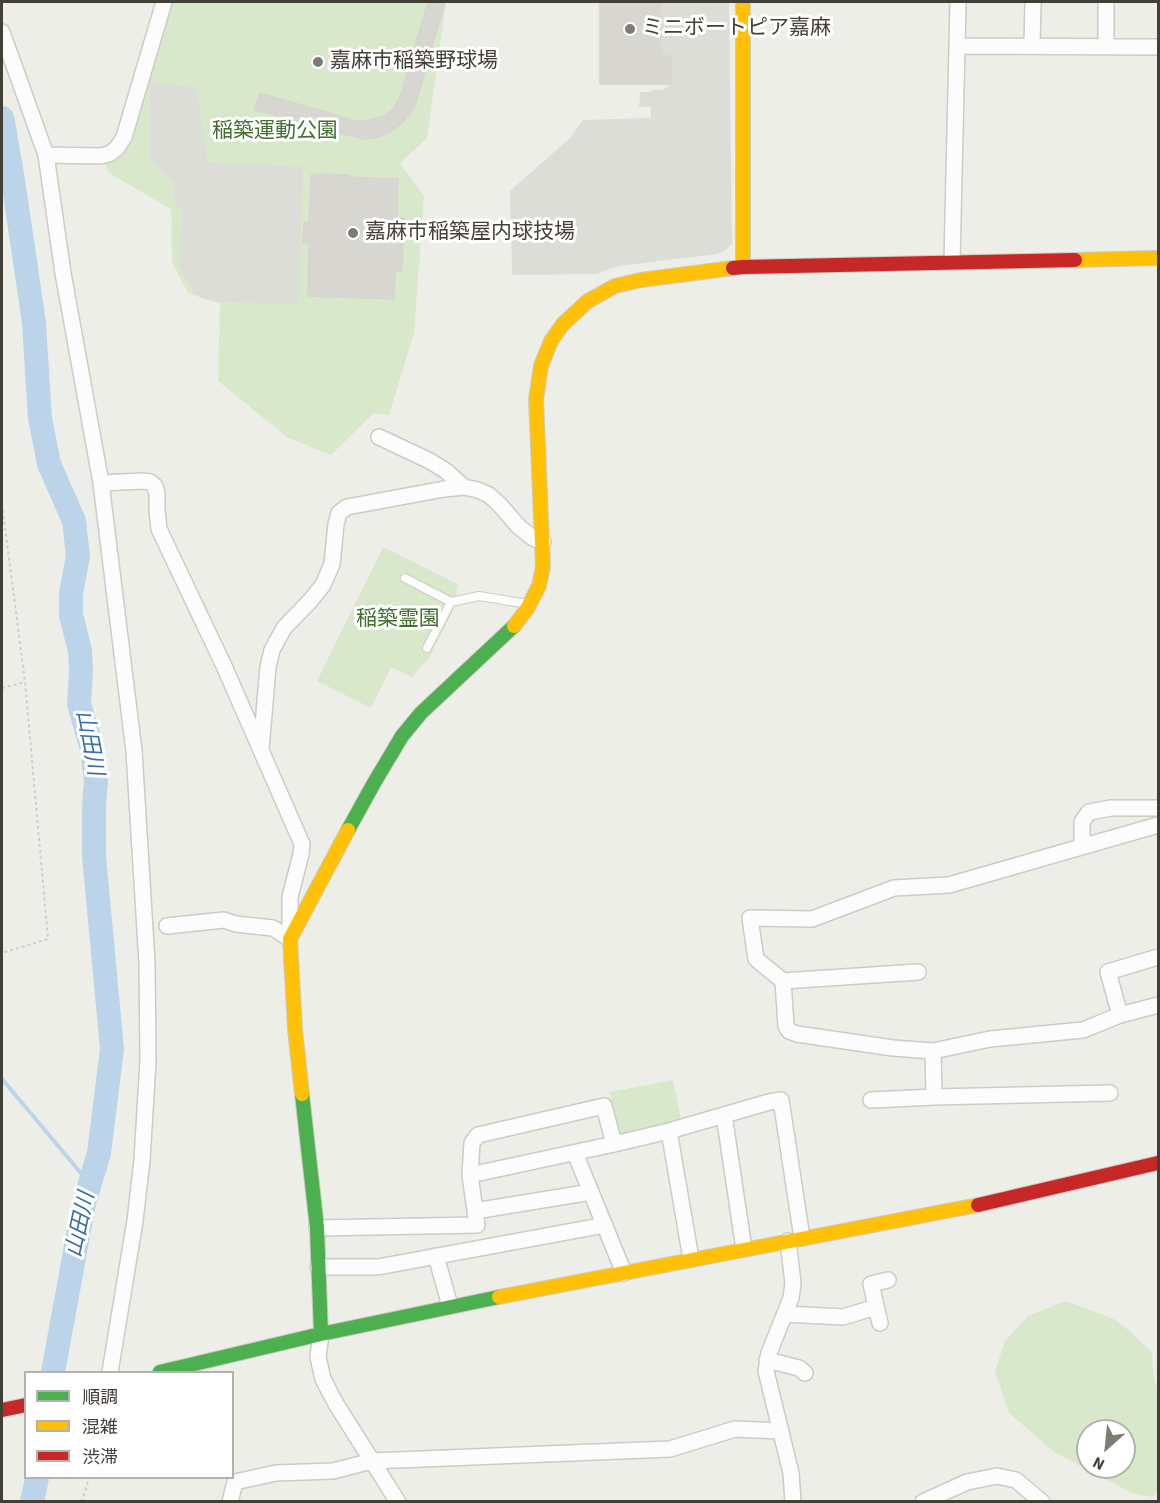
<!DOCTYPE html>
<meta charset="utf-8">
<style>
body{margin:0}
#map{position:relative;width:1160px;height:1503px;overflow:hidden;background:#eeeee9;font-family:"Source Sans 3","Noto Sans JP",sans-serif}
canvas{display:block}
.frame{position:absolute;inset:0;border:3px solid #433f36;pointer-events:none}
.legend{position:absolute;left:24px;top:1371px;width:210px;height:108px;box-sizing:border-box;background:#fff;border:2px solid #b4b2af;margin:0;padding:8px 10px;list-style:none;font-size:18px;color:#433f36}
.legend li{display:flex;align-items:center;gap:12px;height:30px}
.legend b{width:30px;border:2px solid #b4b2af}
.north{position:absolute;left:1076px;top:1419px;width:60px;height:60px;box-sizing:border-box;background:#fff;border:2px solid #b4b2af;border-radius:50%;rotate:207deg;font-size:16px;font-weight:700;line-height:24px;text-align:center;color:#433f36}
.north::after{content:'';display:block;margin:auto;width:21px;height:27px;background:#7f7c75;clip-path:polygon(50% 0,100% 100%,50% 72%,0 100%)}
</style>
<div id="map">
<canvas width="1160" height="1503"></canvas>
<div class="frame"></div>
<ul class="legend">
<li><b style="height:8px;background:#4caf50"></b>順調</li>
<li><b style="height:8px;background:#ffc107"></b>混雑</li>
<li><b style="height:8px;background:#c62828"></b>渋滞</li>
</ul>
<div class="north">N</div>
</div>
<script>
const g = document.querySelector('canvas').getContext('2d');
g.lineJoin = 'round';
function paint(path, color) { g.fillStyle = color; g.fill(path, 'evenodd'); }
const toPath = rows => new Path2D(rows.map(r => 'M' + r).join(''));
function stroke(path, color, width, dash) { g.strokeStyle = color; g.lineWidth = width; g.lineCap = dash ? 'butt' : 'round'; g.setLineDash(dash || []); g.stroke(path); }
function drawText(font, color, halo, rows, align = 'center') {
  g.font = font + ' "Source Sans 3","Noto Sans JP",sans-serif'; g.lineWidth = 6; g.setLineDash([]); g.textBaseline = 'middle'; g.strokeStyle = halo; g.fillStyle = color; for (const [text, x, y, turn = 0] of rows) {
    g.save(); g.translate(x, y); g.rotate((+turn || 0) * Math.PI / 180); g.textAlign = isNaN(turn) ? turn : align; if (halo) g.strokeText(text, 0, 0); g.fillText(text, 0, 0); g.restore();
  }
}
paint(toPath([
 [165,2,446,2,427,138,400,163,424,196,414,333,389,415,374,413,331,455,288,438,218,381,220,302,189,294,180,278,172,262,171,209,109,173,104,160,128,140],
 [383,547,458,584,454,608,430,657,412,677,391,667,371,708,317,681],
 [673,1080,681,1120,618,1135,610,1092],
 [1066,1301,1114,1319,1127,1329,1152,1352,1153,1373,1158,1392,1158,1490,1152,1497,1132,1493,1054,1452,1009,1413,995,1371,1005,1341,1028,1316],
 [1088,1431,1124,1431,1124,1467,1088,1467]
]), '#d9e8ca');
paint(toPath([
 [661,2,729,2,732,244,724,251,717,254,618,266,597,274,512,275,510,191,570,138,583,120,651,118,651,107,639,107,640,92,651,92,652,90,663,90,671,84,671,56,661,56],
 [150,82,196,88,208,162,303,167,299,304,216,302,201,298,194,293,179,266,182,209,174,205,174,184,150,160]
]), '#ddddd8');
stroke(toPath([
 [2,1079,90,1184]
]), '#bcd4ea', 4);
stroke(toPath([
 [2,118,3,122,13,180,34,323,40,418,49,464,74,521,78,556,71,593,71,615,80,651,81,671,79,704,92,749,96,781,94,806,94,856,112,1049,99,1153,84,1203,53,1372],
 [32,1502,37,1478]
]), '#bcd4ea', 24);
const building = toPath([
 [428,2,445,2,416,102,411,112,401,124,389,133,375,138,363,139,254,110,260,93,356,121,365,121,384,116,393,109,400,97,428,2],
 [600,2,661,2,661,56,671,56,671,84,600,84,600,2],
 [315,174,349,175,349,177,398,179,397,218,404,218,402,271,395,271,394,299,308,296,309,244,303,244,304,222,309,222,311,175,315,176,315,174]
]);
paint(building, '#d8d6d1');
stroke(building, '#d6d5cf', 1.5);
const lane = toPath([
 [405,578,451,602],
 [427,648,451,602,479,596,528,604]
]);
const street = toPath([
 [2,32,46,155,63,273,101,483,134,751,147,963,148,1061,142,1160,135,1221,110,1372],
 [958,46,1158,47],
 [1032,46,1033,2],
 [1106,46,1106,2],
 [46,155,100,156,109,154,117,148,124,137,164,2],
 [952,262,958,2],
 [379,437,430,461,446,471,464,487],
 [101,483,142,481,150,482,155,486,157,494,157,511,159,529,224,666,302,844,301,854,290,897,290,937],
 [261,749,268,667,272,650,284,628,310,601,323,585,332,564,336,524,339,513,347,507,444,489,464,487,478,490,489,495,499,504,519,527,533,538,543,542],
 [1158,825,949,885,894,888,812,919,750,918,756,959,783,981,786,1026,789,1031,797,1034,893,1048,933,1051,990,1039,1083,1030,1120,1015,1158,1005],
 [1082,847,1082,822,1089,812,1111,808,1158,808],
 [167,926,224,920,236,924,273,928,290,939],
 [783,981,918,972],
 [1120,1015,1108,972,1158,957],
 [933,1051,934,1097],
 [871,1100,934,1097,1110,1093],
 [724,1115,744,1249],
 [669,1131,691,1259],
 [575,1153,624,1273],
 [470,1175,472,1143,478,1135,604,1106,614,1144],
 [475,1211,591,1192],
 [317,1228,477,1225,470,1175,614,1144,669,1131,769,1102,781,1100,802,1238],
 [788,1241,793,1283,791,1298,769,1353,766,1371,791,1473,793,1502],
 [436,1256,450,1306],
 [318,1267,378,1267,605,1225],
 [785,1314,843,1317,876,1307],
 [880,1323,871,1284,888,1280],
 [321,1334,318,1357,323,1379,336,1404,398,1502],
 [767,1360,799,1368,805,1373],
 [230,1502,235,1482,276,1473,333,1471,372,1461,670,1449,735,1429,780,1431],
 [923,1502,967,1482,997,1476,1016,1480,1042,1502]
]);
const fast = toPath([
 [348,830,374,783,402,736,421,713,514,626],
 [302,1094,317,1228,321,1334],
 [160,1372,321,1334,499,1297]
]);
const slow = toPath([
 [743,2,743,267],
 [1075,260,1158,258],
 [514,626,527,609,539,586,543,566,536,399,541,366,551,341,563,324,588,301,615,286,641,280,733,268],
 [302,1094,295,1029,290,939,348,830],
 [499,1297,978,1205]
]);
const jam = toPath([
 [733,268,743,267,1075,260],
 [978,1205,1158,1163],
 [2,1410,26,1405]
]);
stroke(lane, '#cccbc6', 10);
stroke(street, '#cccbc6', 18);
stroke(fast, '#cccbc0', 16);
stroke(slow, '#cccbc0', 16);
stroke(jam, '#cccbc0', 16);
stroke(toPath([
 [2,504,25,682,48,939,2,953],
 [2,688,25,682],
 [82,1502,89,1478]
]), '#cfceca', 2, [3, 3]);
stroke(lane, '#fcfcfc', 8);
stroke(street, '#fcfcfc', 15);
stroke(fast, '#4caf50', 14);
stroke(slow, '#ffc107', 14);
stroke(jam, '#c62828', 14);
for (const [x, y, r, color] of [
 [630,29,6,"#7f7c75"],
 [318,62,6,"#7f7c75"],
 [353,233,6,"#7f7c75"]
]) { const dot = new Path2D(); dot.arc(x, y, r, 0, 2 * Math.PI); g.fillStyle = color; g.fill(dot); stroke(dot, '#fff', 2); }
drawText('21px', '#433f36', '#fff', [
 ["ミニボートピア嘉麻",642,29],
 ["嘉麻市稲築野球場",330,62],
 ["嘉麻市稲築屋内球技場",365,233]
], 'left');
drawText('21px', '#42702e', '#fff', [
 ["稲築運動公園",275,132],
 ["稲築霊園",398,620]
]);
drawText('italic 22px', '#386fa6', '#fff', [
 ["山田川",88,743,79],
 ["山田川",82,1225,-78]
]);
</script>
